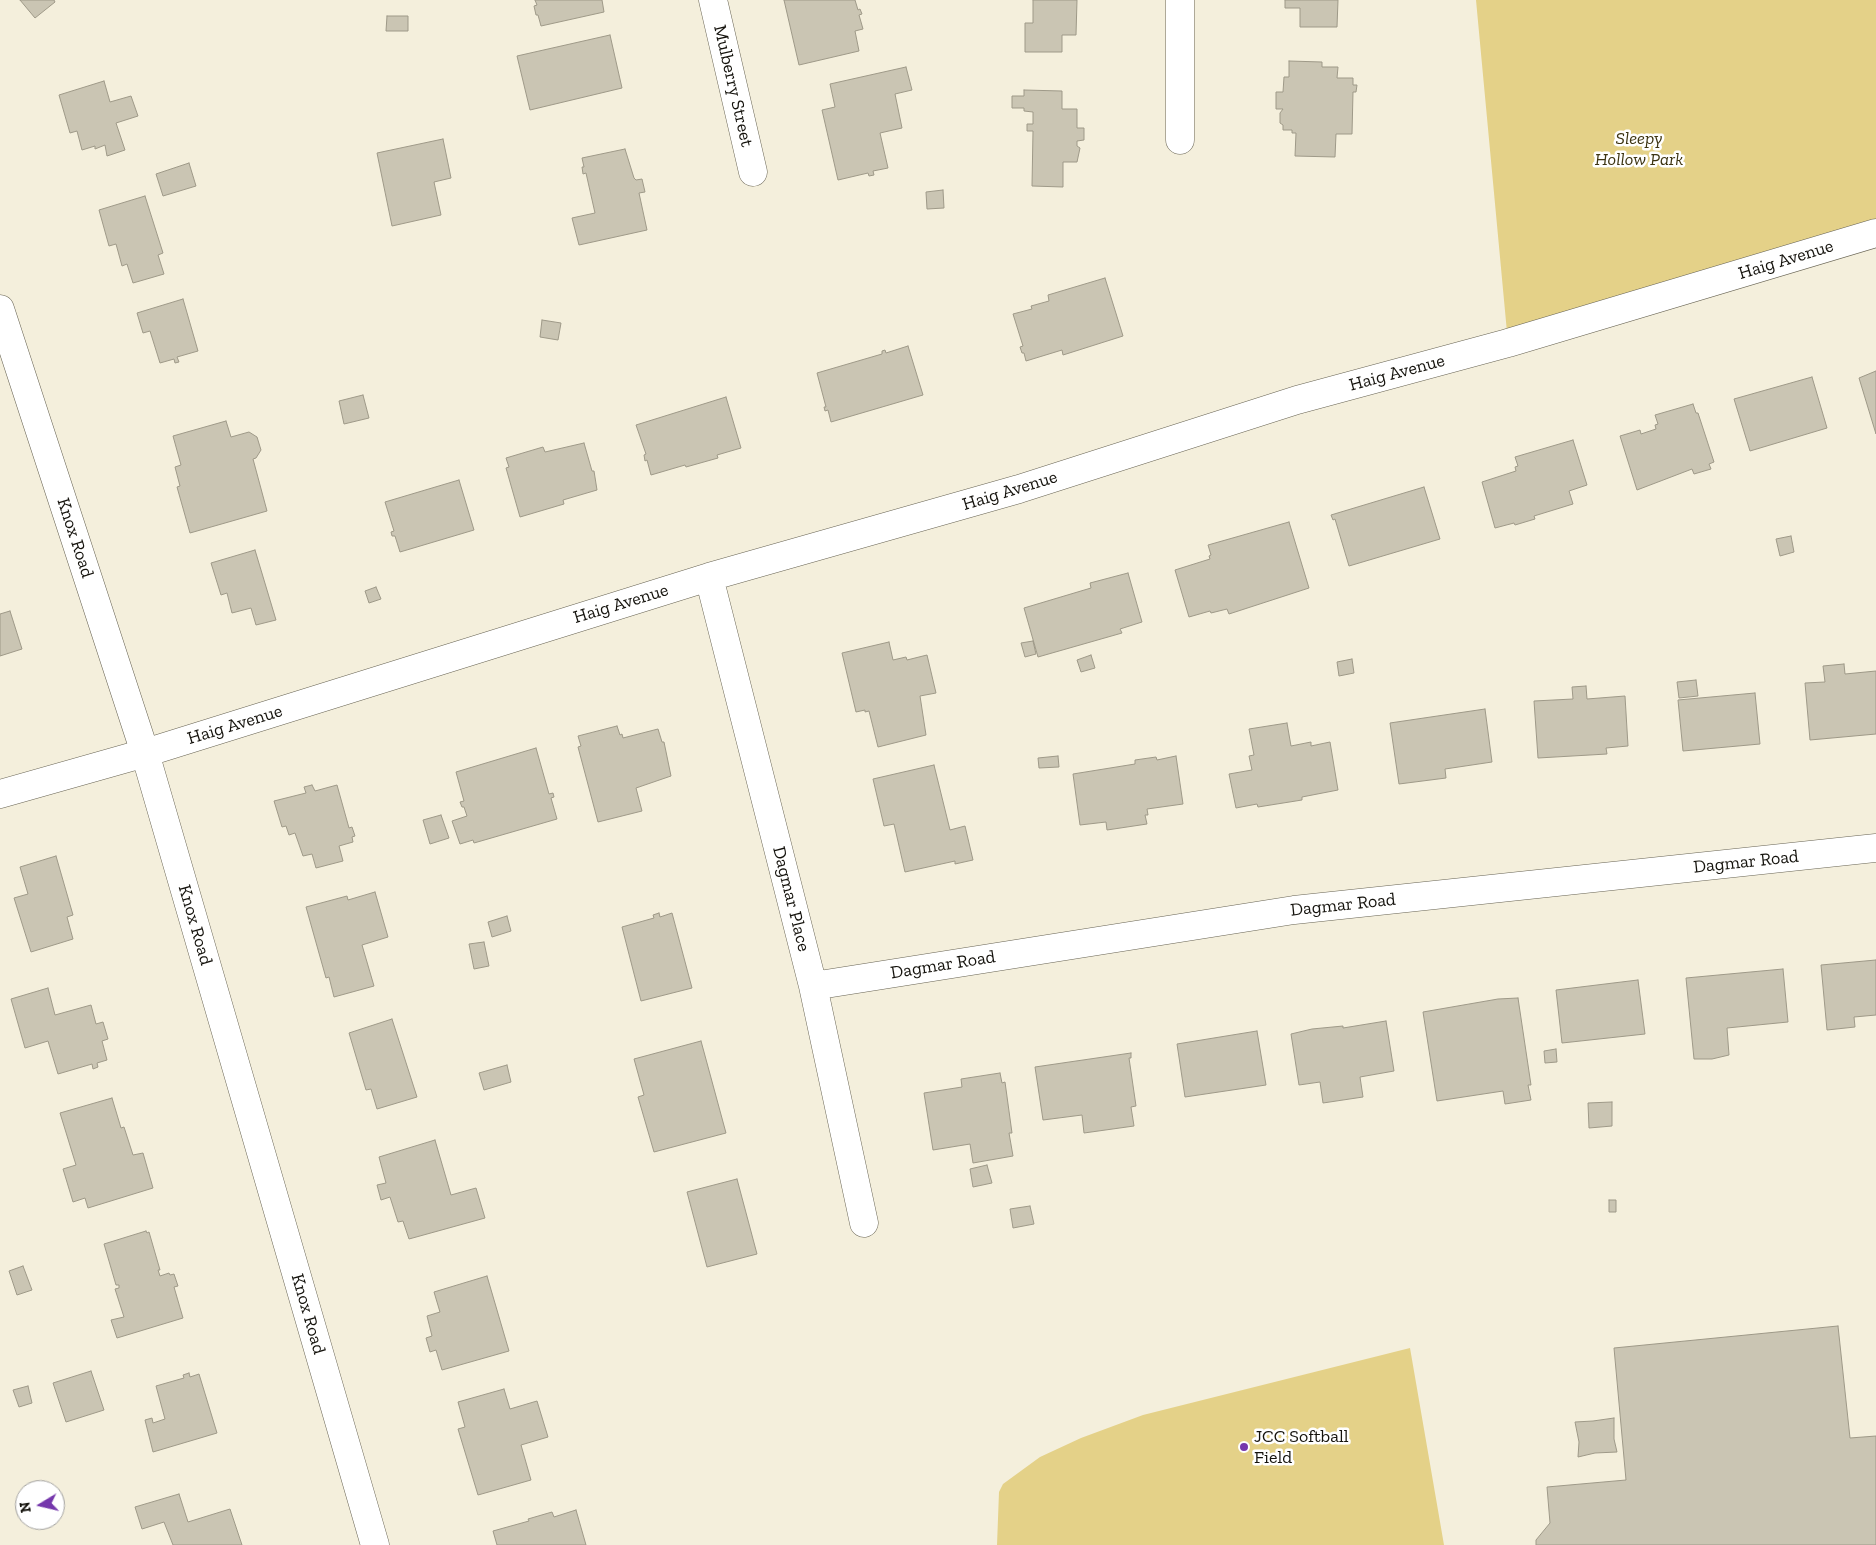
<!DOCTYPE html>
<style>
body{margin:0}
#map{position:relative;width:1876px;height:1545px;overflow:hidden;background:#f4efdc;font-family:"Zilla Slab",serif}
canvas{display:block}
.north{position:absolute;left:15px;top:1480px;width:50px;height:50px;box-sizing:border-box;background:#fff;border:1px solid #a1a09e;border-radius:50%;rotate:261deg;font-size:14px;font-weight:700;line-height:20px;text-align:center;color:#14120c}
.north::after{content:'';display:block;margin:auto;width:18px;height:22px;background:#7537ac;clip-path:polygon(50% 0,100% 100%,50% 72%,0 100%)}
</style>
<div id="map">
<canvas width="1876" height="1545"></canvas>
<div class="north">N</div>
</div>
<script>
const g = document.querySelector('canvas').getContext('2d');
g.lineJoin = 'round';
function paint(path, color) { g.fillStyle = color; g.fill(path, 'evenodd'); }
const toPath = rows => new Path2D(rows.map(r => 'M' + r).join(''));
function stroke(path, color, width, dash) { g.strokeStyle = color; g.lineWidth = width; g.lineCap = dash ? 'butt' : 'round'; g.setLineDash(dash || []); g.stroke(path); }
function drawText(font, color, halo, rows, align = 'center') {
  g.font = font + ' "Zilla Slab",serif'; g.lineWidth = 5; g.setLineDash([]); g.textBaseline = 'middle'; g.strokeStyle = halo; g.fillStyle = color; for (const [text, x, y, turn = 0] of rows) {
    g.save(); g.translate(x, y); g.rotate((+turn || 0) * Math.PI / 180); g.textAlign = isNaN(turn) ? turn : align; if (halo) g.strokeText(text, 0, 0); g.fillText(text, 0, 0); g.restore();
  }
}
paint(toPath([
 [1476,0,1876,0,1876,233,1508,343],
 [1410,1348,1444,1545,997,1545,999,1492,1003,1484,1040,1457,1081,1438,1143,1415]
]), '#e4d188');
const building = toPath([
 [20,0,54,0,55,2,35,18,20,0],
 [535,0,602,0,604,12,541,26,538,15,536,15,534,6,537,5,535,0],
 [784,0,855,0,858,10,860,9,862,14,859,15,863,29,855,31,859,51,799,65,784,0],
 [1033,0,1077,0,1076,35,1062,35,1062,52,1025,52,1025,23,1033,23,1033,0],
 [1285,0,1338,0,1337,27,1300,27,1300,8,1285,8,1285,0],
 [387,16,408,16,408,31,386,31,387,16],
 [610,35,622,88,530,110,517,56,610,35],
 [1289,61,1322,62,1322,67,1338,67,1337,78,1353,78,1353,85,1357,85,1356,92,1353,92,1352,134,1336,134,1335,157,1295,156,1296,133,1292,133,1292,130,1283,130,1283,125,1280,123,1280,113,1283,109,1276,109,1276,92,1283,92,1284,77,1289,77,1289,61],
 [906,67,912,90,895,94,902,128,880,133,888,168,873,171,874,175,869,176,868,173,838,180,822,110,835,107,830,84,906,67],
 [104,81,110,102,131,96,138,116,116,123,125,150,107,156,105,145,95,149,95,146,82,150,77,131,70,133,59,95,104,81],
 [1024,90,1062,91,1062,109,1077,109,1077,128,1084,128,1084,140,1077,141,1077,146,1080,148,1077,162,1063,162,1063,187,1032,186,1033,131,1027,131,1027,124,1033,124,1033,112,1024,111,1024,108,1012,108,1012,96,1024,96,1024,90],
 [443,139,451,178,434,182,441,215,392,226,377,153,443,139],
 [625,149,634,178,636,180,642,179,645,192,639,193,647,230,579,245,572,218,595,213,586,173,583,174,582,167,584,167,582,158,625,149],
 [189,163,196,186,163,196,156,174,189,163],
 [943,190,944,208,927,209,926,192,943,190],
 [145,196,163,253,158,255,164,274,133,283,127,264,122,266,116,244,109,246,99,210,145,196],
 [1105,278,1123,336,1063,355,1062,350,1026,361,1024,353,1022,353,1020,347,1023,346,1013,314,1032,309,1031,306,1049,301,1048,295,1105,278],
 [183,299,198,351,177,357,179,362,175,363,174,359,160,363,150,331,143,333,137,313,183,299],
 [542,320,561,323,558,340,540,337,542,320],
 [908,346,923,395,831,422,828,410,825,411,824,407,826,407,817,373,882,354,882,351,885,350,886,353,908,346],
 [1876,371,1876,434,1859,378,1876,371],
 [1812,377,1827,428,1750,451,1734,399,1812,377],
 [363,395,369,418,344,424,339,401,363,395],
 [726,397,741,448,717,455,718,458,686,467,685,465,651,475,647,460,645,461,644,455,646,454,636,425,726,397],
 [1693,404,1696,413,1698,413,1714,462,1709,464,1711,469,1694,474,1692,469,1637,490,1620,436,1640,430,1641,434,1656,429,1655,425,1658,424,1655,415,1693,404],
 [226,421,231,437,249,432,257,437,261,450,256,458,253,459,267,511,190,533,177,487,180,486,175,467,181,465,173,436,226,421],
 [1573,440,1587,485,1569,491,1573,504,1534,516,1535,519,1515,525,1514,523,1495,528,1482,482,1516,471,1515,467,1518,466,1515,457,1573,440],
 [584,443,592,471,594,471,597,490,563,500,564,504,520,517,506,468,509,467,506,458,543,447,545,452,584,443],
 [459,480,474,530,400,552,395,536,392,536,391,532,394,531,385,502,459,480],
 [1424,487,1440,539,1349,566,1335,519,1333,520,1331,515,1424,487],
 [1289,522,1309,588,1229,614,1227,609,1211,613,1210,611,1189,617,1175,570,1210,559,1209,556,1211,555,1208,545,1289,522],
 [1791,536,1794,552,1780,556,1776,539,1791,536],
 [255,550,276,620,256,625,251,608,232,613,227,593,221,595,211,563,255,550],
 [1128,573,1142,622,1120,629,1122,633,1038,657,1024,608,1091,588,1090,583,1128,573],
 [376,587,381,599,369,603,365,591,376,587],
 [10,611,22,649,0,656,0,614,10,611],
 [1033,641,1036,654,1025,657,1021,643,1033,641],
 [889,642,893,660,906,657,907,660,927,655,936,693,920,696,926,735,878,747,869,711,865,712,865,710,856,712,842,653,889,642],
 [1091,655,1095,668,1081,672,1077,660,1091,655],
 [1352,659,1354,673,1339,676,1337,662,1352,659],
 [1844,664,1845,674,1876,671,1876,734,1810,740,1805,683,1825,682,1823,666,1844,664],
 [1696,680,1698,696,1679,698,1677,682,1696,680],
 [1586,686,1587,699,1625,696,1628,746,1606,748,1607,754,1538,758,1534,701,1573,699,1572,687,1586,686],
 [1755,693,1760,744,1683,751,1678,700,1755,693],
 [1485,709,1492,762,1445,769,1446,778,1399,784,1390,723,1485,709],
 [1287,723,1291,746,1311,742,1311,746,1330,742,1338,790,1302,797,1302,800,1258,807,1257,804,1236,808,1229,774,1252,770,1249,756,1254,755,1249,729,1287,723],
 [617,726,620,735,622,734,623,738,658,729,662,742,664,742,671,776,636,788,642,811,598,822,578,747,581,746,578,736,617,726],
 [536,748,549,794,553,793,554,797,551,798,557,819,474,843,473,840,460,844,452,821,467,816,464,807,462,807,460,802,464,801,456,772,536,748],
 [1058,756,1059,767,1039,768,1038,758,1058,756],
 [1176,756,1183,804,1147,809,1148,815,1145,815,1147,824,1107,830,1106,822,1080,825,1073,774,1135,764,1135,760,1156,757,1157,760,1176,756],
 [934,765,950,830,965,826,973,860,955,864,955,861,905,872,894,824,884,826,873,779,934,765],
 [312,785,315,791,337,785,349,828,352,827,355,836,352,837,353,842,339,846,343,861,316,868,312,854,303,856,295,833,289,835,286,826,282,827,274,801,306,793,304,787,312,785],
 [441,815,449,838,430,844,423,820,441,815],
 [56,856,73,915,67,917,73,939,31,952,14,898,28,894,20,867,56,856],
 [375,892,388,937,362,945,374,986,334,997,329,977,326,978,306,907,347,896,348,900,375,892],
 [659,913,660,917,672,913,692,988,641,1001,622,927,654,918,653,915,659,913],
 [507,916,511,931,492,937,488,922,507,916],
 [484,942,489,966,474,969,469,944,484,942],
 [1876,960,1876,1015,1854,1017,1855,1027,1827,1030,1821,965,1876,960],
 [1783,969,1788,1022,1727,1028,1729,1055,1712,1059,1694,1059,1686,978,1783,969],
 [1638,980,1645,1034,1562,1043,1556,990,1638,980],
 [48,988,55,1015,91,1005,96,1024,103,1022,108,1039,102,1041,107,1060,97,1063,98,1067,93,1069,92,1064,58,1074,48,1041,25,1048,11,999,48,988],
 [1518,998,1531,1085,1528,1085,1531,1100,1505,1104,1503,1091,1437,1101,1423,1012,1498,999,1518,998],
 [392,1019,417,1097,377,1109,371,1089,366,1090,349,1033,392,1019],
 [1386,1021,1394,1071,1360,1077,1363,1097,1323,1103,1320,1082,1299,1085,1291,1034,1312,1029,1343,1026,1343,1028,1386,1021],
 [1257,1031,1266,1085,1185,1097,1177,1044,1257,1031],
 [701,1041,726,1133,654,1152,638,1097,644,1095,634,1059,701,1041],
 [1556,1049,1557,1062,1545,1063,1544,1051,1556,1049],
 [1131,1053,1131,1058,1129,1058,1136,1106,1131,1107,1134,1126,1084,1133,1082,1115,1043,1120,1035,1067,1131,1053],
 [507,1065,511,1082,484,1090,479,1073,507,1065],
 [1000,1073,1002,1083,1005,1082,1012,1133,1009,1133,1013,1156,973,1163,970,1144,933,1150,924,1093,962,1087,961,1079,1000,1073],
 [112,1098,121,1128,124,1127,133,1155,143,1153,153,1188,88,1208,85,1198,73,1202,63,1169,76,1165,60,1113,112,1098],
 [1612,1102,1612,1126,1589,1128,1588,1103,1612,1102],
 [435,1140,451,1195,476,1188,485,1218,409,1239,403,1221,398,1222,390,1197,381,1200,377,1185,386,1183,379,1157,435,1140],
 [987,1165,992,1183,973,1187,970,1169,987,1165],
 [737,1179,757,1254,707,1267,687,1192,737,1179],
 [1609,1200,1616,1200,1616,1212,1609,1212,1609,1200],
 [1030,1206,1034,1224,1013,1228,1010,1209,1030,1206],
 [146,1231,147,1233,149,1232,160,1270,158,1270,160,1276,169,1273,170,1275,174,1274,178,1286,174,1287,183,1318,117,1338,111,1320,124,1317,115,1289,119,1288,119,1285,116,1285,104,1244,146,1231],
 [23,1266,32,1290,17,1295,9,1271,23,1266],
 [487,1276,509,1351,442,1370,436,1350,430,1352,426,1338,432,1336,427,1316,440,1312,434,1292,487,1276],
 [1838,1326,1850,1438,1876,1436,1876,1545,1536,1545,1536,1540,1550,1523,1547,1487,1626,1480,1614,1348,1838,1326],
 [91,1371,104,1410,66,1422,53,1383,91,1371],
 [189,1373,190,1377,199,1374,217,1433,153,1452,145,1420,152,1418,153,1423,165,1419,156,1386,184,1378,183,1375,189,1373],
 [28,1386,32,1403,19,1407,13,1390,28,1386],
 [504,1389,510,1409,537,1401,548,1437,521,1445,531,1480,478,1495,458,1429,465,1427,458,1402,504,1389],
 [1614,1418,1614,1439,1617,1452,1595,1453,1578,1457,1579,1442,1575,1422,1593,1421,1614,1418],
 [179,1494,188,1522,230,1509,242,1545,173,1545,164,1522,142,1529,135,1507,179,1494],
 [576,1510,586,1545,497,1545,493,1531,529,1521,528,1519,552,1512,554,1517,576,1510]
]);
paint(building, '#cac5b3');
stroke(building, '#9e9988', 1);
const minor = toPath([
 [713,0,753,172],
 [1180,140,1180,0],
 [0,309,145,753,375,1545],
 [709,577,813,986,864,1223],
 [0,794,145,753,709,577,1019,489,1297,400,1508,343,1876,233],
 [813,986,1294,910,1876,848]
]);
stroke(minor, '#686454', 29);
stroke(minor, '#fff', 28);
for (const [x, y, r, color] of [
 [1244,1447,5,"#7537ac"]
]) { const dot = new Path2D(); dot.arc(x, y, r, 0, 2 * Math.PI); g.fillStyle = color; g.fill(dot); stroke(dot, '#fff', 2); }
drawText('18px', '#14120c', '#fff', [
 ["Mulberry Street",733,86,77],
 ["Haig Avenue",1786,260,-17],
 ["Haig Avenue",1397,373,-15],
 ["Haig Avenue",1010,491,-17],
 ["Knox Road",75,538,72],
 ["Haig Avenue",621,604,-17],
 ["Haig Avenue",235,725,-17],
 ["Dagmar Road",1746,862,-6],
 ["Dagmar Place",791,899,76],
 ["Dagmar Road",1343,905,-6],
 ["Knox Road",195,925,74],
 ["Dagmar Road",943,965,-9],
 ["Knox Road",308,1314,74]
]);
drawText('italic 18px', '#3d3412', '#fff', [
 ["Sleepy",1639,139],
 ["Hollow Park",1639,160]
]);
drawText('18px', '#14120c', '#fff', [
 ["JCC Softball",1254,1437],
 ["Field",1254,1458]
], 'left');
</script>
